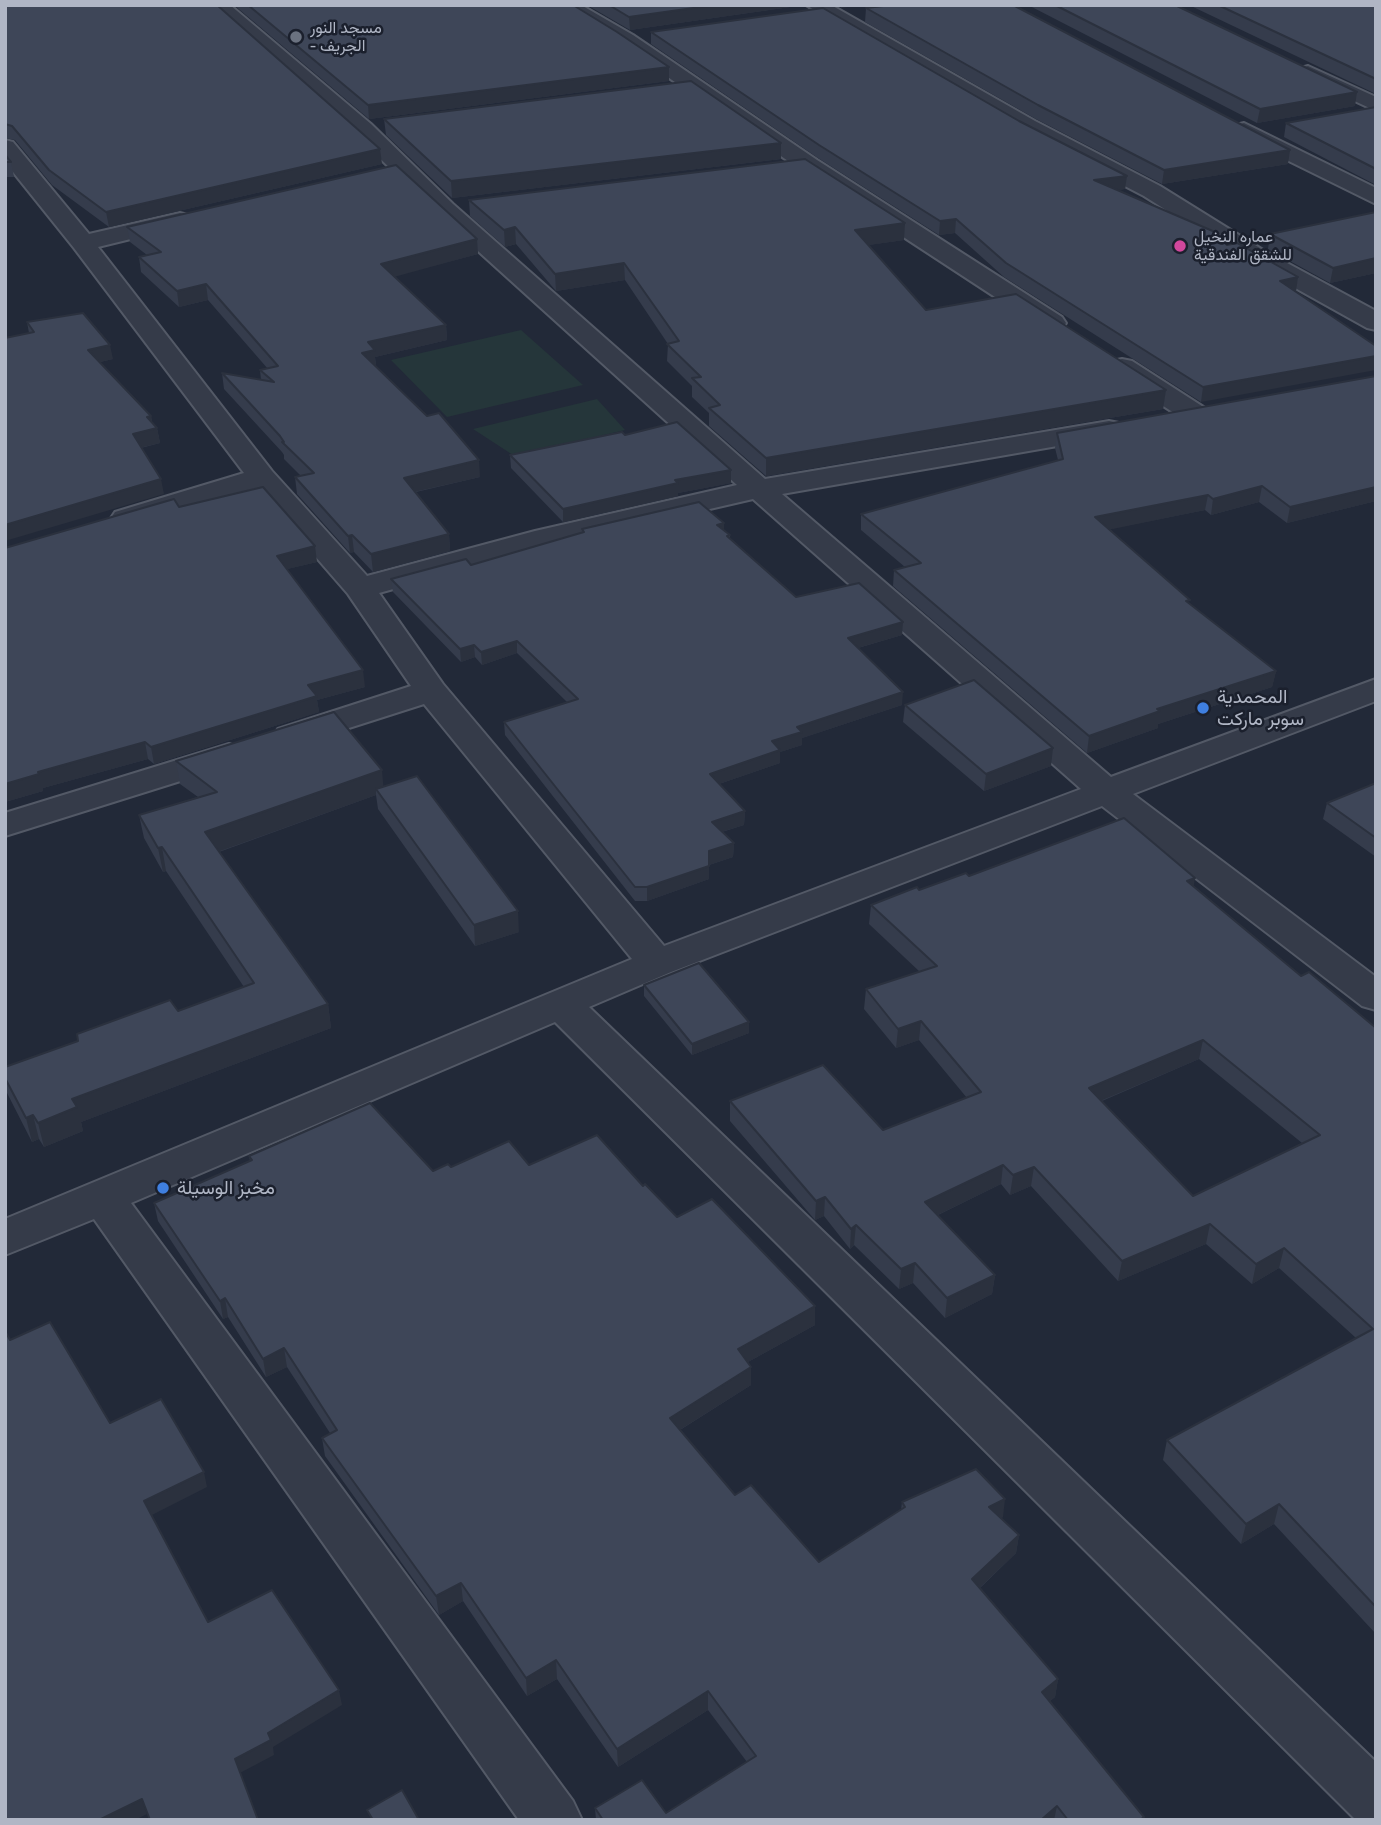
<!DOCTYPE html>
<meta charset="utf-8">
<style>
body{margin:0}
#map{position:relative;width:1381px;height:1825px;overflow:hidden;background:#222938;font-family:"Golos Text",sans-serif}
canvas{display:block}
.frame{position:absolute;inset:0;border:7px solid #b0b6c5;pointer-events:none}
</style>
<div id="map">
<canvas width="1381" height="1825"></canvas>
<div class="frame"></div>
</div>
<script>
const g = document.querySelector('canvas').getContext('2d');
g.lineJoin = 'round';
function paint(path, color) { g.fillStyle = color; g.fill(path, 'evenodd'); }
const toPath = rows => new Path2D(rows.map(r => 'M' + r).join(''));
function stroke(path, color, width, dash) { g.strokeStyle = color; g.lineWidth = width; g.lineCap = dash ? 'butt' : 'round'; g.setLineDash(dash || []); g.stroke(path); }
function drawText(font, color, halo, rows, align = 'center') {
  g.font = font + ' "Golos Text",Vazirmatn,sans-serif'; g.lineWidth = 5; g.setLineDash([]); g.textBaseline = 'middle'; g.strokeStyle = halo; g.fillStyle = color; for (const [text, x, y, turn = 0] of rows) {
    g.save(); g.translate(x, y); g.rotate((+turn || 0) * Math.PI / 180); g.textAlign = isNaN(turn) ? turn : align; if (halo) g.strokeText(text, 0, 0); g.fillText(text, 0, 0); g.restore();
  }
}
paint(toPath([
 [521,330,583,385,447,417,391,360],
 [597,399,625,430,516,457,473,429]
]), '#25363a');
const minor = toPath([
 [208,5,230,5,371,124,453,204,765,479,1109,421,1119,423,1123,429,1119,435,1109,437,782,494,1111,777,1376,679,1376,701,1133,794,1376,977,1376,1010,1362,1006,1102,806,671,972,589,1007,1376,1762,1376,1820,1356,1820,555,1022,131,1203,573,1801,582,1820,519,1820,94,1219,5,1255,5,1219,632,959,424,704,302,743,290,746,278,743,273,736,278,729,411,686,348,594,256,488,137,524,126,527,115,524,111,518,115,512,244,473,74,248,5,162,5,140,13,142,89,234,180,213,188,215,192,220,188,225,98,247,272,471,367,576,535,531,737,485,437,214,355,134,208,5],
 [753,499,1081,789,664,946,443,684,379,593,541,548,753,499],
 [556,5,581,5,633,35,817,160,1062,317,1066,323,1062,329,1053,331,1044,329,801,170,619,43,556,5],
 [806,5,831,5,1035,121,1160,186,1263,250,1376,311,1376,330,1367,328,1245,260,1144,196,1019,131,806,5],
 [1308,66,1376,97,1376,111,1301,76,1298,72,1301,68,1308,66],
 [1244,123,1376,188,1376,204,1236,135,1233,130,1236,125,1244,123],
 [1122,359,1132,361,1205,408,1209,414,1205,420,1195,422,1185,420,1112,373,1108,367,1112,361,1122,359],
 [229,744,241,748,247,755,241,762,5,836,5,813,229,744]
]);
stroke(minor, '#535966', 4);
paint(minor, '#353b49');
paint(toPath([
 [5,5,382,164,109,227,52,185,15,140,5,138],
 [234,5,573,5,669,81,369,119],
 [587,5,804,5,630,30],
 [1028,5,1175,5,1355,106,1257,123],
 [1189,5,1376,5,1376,94],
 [866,8,1288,164,1162,184,1036,119,865,22],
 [651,32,1019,121,1127,176,1125,189,1117,190,1227,245,1298,277,1296,291,1201,402,1004,277,955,233,939,235,818,158,651,44],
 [1376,107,1376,185,1284,137,1286,123],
 [384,119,781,143,781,159,452,198,386,135],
 [5,155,11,162,14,177,5,177],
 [469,200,904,240,868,245,926,310,1166,390,1163,409,766,476,709,426,709,413,692,397,692,386,667,361,668,344,625,280,556,291,516,244,505,247,470,216],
 [1376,212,1376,273,1330,283,1268,249,1270,234],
 [127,227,477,239,478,254,394,276,446,325,447,340,375,357,376,366,480,477,416,492,449,534,450,551,373,572,354,552,350,553,297,494,295,477,301,476,284,459,284,455,282,452,224,389,222,373,261,380,260,370,268,369,208,300,179,307,141,272,139,257,147,255,130,242],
 [27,322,113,359,100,362,151,416,152,422,157,428,160,443,141,448,164,494,29,333],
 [1376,376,1376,501,1287,523,1259,502,1211,515,1205,510,1110,529,1190,604,1276,671,1272,687,1158,724,1158,728,1087,753,893,586,894,570,905,567,861,530,861,514,1058,460,1055,448,1057,433],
 [625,435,731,483,678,493,678,496,563,522,511,468,510,455],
 [179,507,317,562,287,569,365,687,317,700,319,712,154,764,148,759,43,788,43,791,5,802,5,548],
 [724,523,724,530,730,535,730,538,796,597,903,622,902,635,858,648,902,705,802,738,802,745,780,752,780,763,719,784,745,811,744,825,722,832,734,843,733,857,709,865,709,879,647,901,635,901,505,735,504,722,568,703,517,653,482,665,475,657,461,662,393,592,391,579,471,565,582,532,582,529],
 [905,705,1051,766,984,791,903,722],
 [176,761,384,786,519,932,475,946,378,809,376,795,219,852,328,1004,331,1028,81,1122,83,1131,44,1147,39,1139,32,1142,7,1093,5,1087,5,1067,178,1011,244,987,166,871,163,872,144,838,139,815,198,797,180,784],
 [1376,783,1376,857,1323,819,1327,803],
 [969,876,1194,886,1301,976,1376,1028,1376,1634,1274,1524,1241,1544,1163,1460,1167,1440,1356,1338,1279,1268,1252,1284,1206,1244,1118,1281,1031,1186,1010,1195,1001,1184,938,1215,995,1275,992,1294,945,1318,913,1283,899,1289,854,1245,850,1249,824,1216,815,1220,730,1121,730,1101,883,1130,967,1098,919,1040,896,1048,864,1009,866,989,920,972,869,924,871,905,919,890],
 [1199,1059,1302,1143,1193,1196,1102,1101],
 [644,985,749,1022,749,1033,692,1055,644,996],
 [249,1156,433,1171,451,1167,529,1165,643,1186,677,1217,815,1325,748,1362,751,1385,680,1430,735,1495,819,1562,901,1510,902,1502,1003,1517,1001,1518,1019,1535,1016,1553,980,1588,1058,1679,1055,1697,1050,1701,1144,1817,1144,1820,596,1820,595,1808,666,1813,747,1762,708,1710,618,1767,557,1679,527,1696,463,1601,439,1615,325,1456,322,1438,330,1433,287,1367,266,1377,228,1317,223,1319,158,1221,154,1203,250,1161]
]), '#353c4c');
paint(toPath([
 [715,5,804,5,630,30,629,17],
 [841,5,862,5,841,8],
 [669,67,669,81,369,119,368,105],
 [1357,92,1355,106,1257,123,1260,109],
 [781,143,781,159,452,198,451,181],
 [380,149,382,164,109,227,106,212],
 [1290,150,1288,164,1162,184,1164,170],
 [1127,176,1125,189,1092,194,1094,180],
 [956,219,955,233,939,235,940,221],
 [905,223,904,240,855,247,855,230],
 [515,227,516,244,505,247,504,230],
 [477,239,478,254,383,280,381,264],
 [1376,258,1376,273,1330,283,1333,268],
 [624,263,625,280,556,291,555,274],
 [1298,277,1296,291,1280,281],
 [206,284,208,300,179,307,177,291],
 [446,325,447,340,375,357,376,366,362,353,368,342],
 [110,345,113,359,91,364,88,350],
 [1376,356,1376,370,1201,402,1203,387],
 [1166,390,1163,409,766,476,766,458],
 [151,416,153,429,157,428,160,443,135,449,133,434,147,417],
 [479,460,480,477,405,494,404,478],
 [731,470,731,483,678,493,678,496,563,522,563,509,675,480],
 [161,479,164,494,5,541,5,525],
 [1262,486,1259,502,1211,515,1213,499],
 [1376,487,1376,501,1287,523,1290,507],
 [1208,495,1205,510,1093,533,1095,517],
 [724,523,724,535,717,525],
 [449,534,450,551,373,572,371,554],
 [352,535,354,552,350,553,348,536],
 [315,546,317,562,279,571,277,556],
 [903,622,902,635,847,651,848,638],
 [517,641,517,653,482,665,481,652],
 [474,645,475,657,461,662,460,649],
 [363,670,365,687,317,700,319,712,154,764,151,747,308,685],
 [1276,671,1272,687,1158,724,1158,728,1087,753,1089,736,1157,709],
 [903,692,902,705,802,738,802,745,780,752,780,763,710,787,710,774,772,741,797,727],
 [145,742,148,759,43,788,43,791,5,802,5,784,38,772],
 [1053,748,1051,766,984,791,986,774],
 [382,770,384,793,376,789,376,795,209,855,205,832],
 [745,811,744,825,711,835,712,822],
 [734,843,733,857,709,865,709,851],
 [162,847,166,871,163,872,158,848],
 [709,866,709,879,647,901,647,887],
 [1195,878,1192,897,1187,881],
 [518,911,519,932,475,946,474,925],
 [328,1004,331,1028,81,1122,83,1131,44,1147,38,1123,72,1099],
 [921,1021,919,1040,896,1048,898,1029],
 [749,1022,749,1033,692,1055,692,1044],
 [1203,1040,1199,1059,1086,1107,1089,1088],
 [33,1115,39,1139,32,1142,26,1118],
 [1003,1165,1001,1184,923,1222,925,1202],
 [1034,1167,1031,1186,1010,1195,1013,1175],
 [825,1197,824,1216,815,1220,816,1201],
 [1210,1224,1206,1244,1118,1281,1122,1261],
 [856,1225,854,1245,850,1249,851,1229],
 [1284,1248,1279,1268,1252,1284,1256,1264],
 [915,1263,913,1283,899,1289,901,1269],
 [995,1275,992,1294,945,1318,947,1298],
 [225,1298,228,1317,223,1319,220,1301],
 [815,1306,815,1325,737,1368,738,1349],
 [284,1348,287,1367,266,1377,263,1359],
 [751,1367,751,1385,670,1436,670,1418],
 [204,1472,207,1487,148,1517,144,1501],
 [1005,1499,1003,1517,987,1525,989,1507],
 [1279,1504,1274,1524,1241,1544,1246,1524],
 [1019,1535,1016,1553,970,1597,972,1579],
 [461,1583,463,1601,439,1615,436,1596],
 [556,1660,557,1679,527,1696,526,1678],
 [1058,1679,1055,1697,1039,1710,1042,1692],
 [339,1690,342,1705,273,1747,274,1755,238,1774,235,1759,268,1733],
 [708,1691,708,1710,618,1767,617,1749],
 [142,1799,147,1814,135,1820,99,1820],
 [1057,1806,1054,1820,1041,1820]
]), '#2b313e');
const building = toPath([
 [5,5,217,5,380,149,106,212,49,170,12,126,5,124,5,5],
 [248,5,573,5,617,32,669,67,368,105,248,5],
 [609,5,715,5,629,17,609,5],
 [892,5,1013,5,1290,150,1164,170,1038,105,866,8,892,5],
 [1055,5,1175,5,1357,92,1260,109,1055,5],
 [1218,5,1376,5,1376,79,1218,5],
 [823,8,1019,121,1127,176,1094,180,1215,232,1227,245,1237,243,1298,277,1280,281,1376,346,1376,356,1203,387,1006,263,956,219,940,221,819,145,651,32,823,8],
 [691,81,781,143,451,181,384,119,691,81],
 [1376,107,1376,169,1286,123,1376,107],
 [5,155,11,162,5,162,5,155],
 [805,159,905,223,855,230,926,310,1016,294,1166,390,766,458,709,408,720,405,692,378,701,377,667,344,679,341,624,263,555,274,515,227,504,230,469,200,805,159],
 [396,165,477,239,381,264,446,325,368,342,375,350,362,353,427,416,439,413,479,460,404,478,449,534,371,554,352,535,348,536,295,477,314,473,282,442,284,442,280,436,222,373,274,382,260,370,278,366,206,284,177,291,139,257,161,252,127,227,396,165],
 [1376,212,1376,258,1333,268,1270,234,1376,212],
 [83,313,110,345,88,350,151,416,147,417,157,428,133,434,161,479,5,525,5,338,34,332,27,322,83,313],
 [1376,376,1376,487,1290,507,1262,486,1213,499,1208,495,1095,517,1190,600,1186,601,1276,671,1157,709,1160,711,1089,736,894,570,921,563,861,514,1063,459,1057,433,1376,376],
 [677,422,731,470,675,480,678,483,563,509,510,455,622,432,625,435,677,422],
 [263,487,315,546,277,556,363,670,308,685,317,696,151,747,145,742,38,772,39,774,5,784,5,548,174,499,179,507,263,487],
 [699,502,724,523,717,525,730,535,727,536,796,597,859,583,903,622,848,638,903,692,797,727,802,732,772,741,780,750,710,774,745,811,712,822,734,843,709,851,709,866,647,887,635,887,504,722,578,699,517,641,481,652,474,645,460,649,391,579,466,559,471,565,584,532,582,529,699,502],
 [974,680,1053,748,986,774,905,705,974,680],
 [334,712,382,770,205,832,328,1004,72,1099,77,1107,38,1123,33,1115,26,1118,5,1078,5,1067,78,1041,77,1034,170,1000,178,1011,254,983,162,847,158,848,139,815,217,792,176,761,334,712],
 [417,776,518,911,474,925,376,789,417,776],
 [1376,783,1376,838,1327,803,1376,783],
 [1124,818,1195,878,1187,881,1301,976,1309,972,1376,1028,1376,1607,1279,1504,1246,1524,1167,1440,1373,1329,1284,1248,1256,1264,1210,1224,1122,1261,1034,1167,1013,1175,1003,1165,925,1202,995,1275,947,1298,915,1263,901,1269,856,1225,851,1229,825,1197,816,1201,730,1101,823,1065,883,1130,981,1092,921,1021,898,1029,866,989,937,966,871,905,917,887,919,890,966,873,969,876,1124,818],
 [1203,1040,1320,1135,1193,1196,1089,1088,1203,1040],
 [699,963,749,1022,692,1044,644,985,699,963],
 [370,1103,433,1171,448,1164,451,1167,509,1141,529,1165,597,1135,643,1186,645,1184,677,1217,712,1199,815,1306,738,1349,751,1367,670,1418,735,1495,751,1485,819,1562,905,1507,902,1502,976,1469,1005,1499,989,1507,1019,1535,972,1579,1058,1679,1042,1692,1144,1817,1140,1820,1068,1820,1057,1806,1041,1820,603,1820,595,1808,642,1780,666,1813,756,1756,708,1691,617,1749,556,1660,526,1678,461,1583,436,1596,322,1438,337,1430,284,1348,263,1359,225,1298,220,1301,154,1203,252,1160,249,1156,370,1103],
 [50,1322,110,1423,161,1399,204,1472,144,1501,208,1622,272,1590,339,1690,268,1733,271,1740,235,1759,258,1820,150,1820,142,1799,99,1820,5,1820,5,1331,10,1340,50,1322],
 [402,1790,419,1820,373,1820,367,1810,402,1790]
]);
paint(building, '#3e4658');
stroke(building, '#2b313e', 2);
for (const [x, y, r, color] of [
 [296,37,7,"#6b7280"],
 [1180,246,7,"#d1479c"],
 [1203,708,7,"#3f7fe0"],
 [163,1188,7,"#3f7fe0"]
]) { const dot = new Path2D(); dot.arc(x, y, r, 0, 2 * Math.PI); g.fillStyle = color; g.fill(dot); stroke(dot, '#1b202d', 2.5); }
drawText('16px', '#b0b6c5', '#1b202d', [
 ["مسجد النور",310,28],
 ["- الجريف",310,46],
 ["عماره النخيل",1194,237],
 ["للشقق الفندقية",1194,255]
], 'left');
drawText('19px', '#b0b6c5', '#1b202d', [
 ["المحمدية",1217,697],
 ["سوبر ماركت",1217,719],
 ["مخبز الوسيلة",177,1188]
], 'left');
</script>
